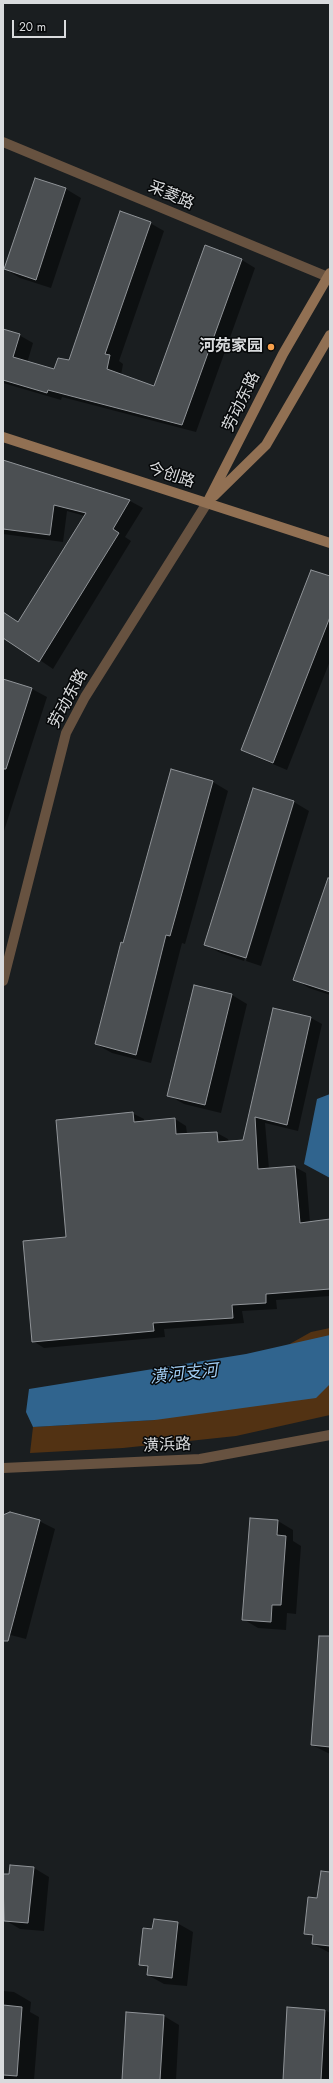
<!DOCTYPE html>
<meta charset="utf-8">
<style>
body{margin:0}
#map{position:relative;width:333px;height:2083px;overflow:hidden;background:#1a1e20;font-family:Jost,sans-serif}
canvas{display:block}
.frame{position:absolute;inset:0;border:4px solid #d9dbdd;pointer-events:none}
.scale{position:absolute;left:12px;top:20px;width:54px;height:18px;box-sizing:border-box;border:2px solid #d9dbdd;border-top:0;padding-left:5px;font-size:12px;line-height:14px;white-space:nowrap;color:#d9dbdd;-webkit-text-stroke:3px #060809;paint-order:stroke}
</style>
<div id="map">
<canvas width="333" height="2083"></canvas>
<div class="frame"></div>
<div class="scale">20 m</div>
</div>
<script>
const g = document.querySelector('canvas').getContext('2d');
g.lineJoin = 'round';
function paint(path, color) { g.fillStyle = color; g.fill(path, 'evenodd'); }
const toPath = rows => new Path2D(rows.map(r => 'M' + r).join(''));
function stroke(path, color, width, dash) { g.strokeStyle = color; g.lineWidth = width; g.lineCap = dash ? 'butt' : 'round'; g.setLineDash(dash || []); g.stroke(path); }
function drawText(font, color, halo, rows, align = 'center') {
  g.font = font + ' Jost,"Noto Sans SC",sans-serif'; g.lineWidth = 3; g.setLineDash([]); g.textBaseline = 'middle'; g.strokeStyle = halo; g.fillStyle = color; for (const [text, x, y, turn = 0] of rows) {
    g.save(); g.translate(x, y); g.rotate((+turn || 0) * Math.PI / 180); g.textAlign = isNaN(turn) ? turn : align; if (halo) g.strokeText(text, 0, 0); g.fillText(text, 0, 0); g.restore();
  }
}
paint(toPath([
 [330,1328,330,1415,236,1436,123,1448,30,1453,33,1427,155,1420,311,1332]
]), '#523213');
paint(toPath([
 [330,1094,330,1178,304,1164,317,1099],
 [330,1335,330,1384,316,1398,155,1420,33,1427,26,1412,29,1389,246,1354]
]), '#30648e');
paint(toPath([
 [35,179,66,189,81,198,51,288,20,278,5,269],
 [150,223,164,231,119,361,123,364,121,375,154,387,242,260,255,268,196,432,62,397,61,400,3,383,3,330,19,335,33,343,27,363,55,371,70,361],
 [3,461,130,501,143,508,125,537,131,541,53,669,3,635,19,623,85,516,67,511,63,542,3,534],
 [330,578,330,661,287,770,256,757,242,749],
 [3,680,32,689,47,697,3,834],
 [172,770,213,782,228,791,185,944,182,943,151,1063,112,1053,96,1044],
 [253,789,294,802,309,811,261,966,246,961,294,804,292,804,244,961,221,953,205,945],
 [330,874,330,995,309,988,294,979],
 [195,986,232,995,247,1004,221,1113,184,1104,168,1095],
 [274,1009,311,1018,322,1024,298,1131,265,1123,269,1169,295,1167,306,1173,310,1223,330,1220,330,1296,276,1300,277,1309,242,1311,244,1323,164,1329,165,1337,44,1348,33,1341,68,1238,132,1113,144,1119,144,1122,175,1119,186,1126,187,1134,217,1133,228,1139,229,1142,244,1141],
 [3,1516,39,1521,55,1529,26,1639,3,1633],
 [251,1519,278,1521,293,1530,293,1541,301,1546,296,1614,287,1613,286,1630,258,1628,243,1619],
 [330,1646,330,1754,312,1745],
 [11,1866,34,1868,49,1877,44,1931,20,1929,5,1920,5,1915,3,1913,3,1875,10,1875],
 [330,1891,330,1953,313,1944,314,1938,306,1933,318,1899],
 [177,1923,193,1932,187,1986,164,1984,148,1975,149,1969,140,1964,153,1930],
 [3,1991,14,1992,31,2002,30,2012,39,2017,34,2080,3,2080],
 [325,2010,330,2013,330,2080,284,2080],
 [164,2016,179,2025,176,2080,123,2080]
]), '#0007');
const building = toPath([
 [35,178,66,188,36,280,4,269,35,178],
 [120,211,151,222,105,354,110,355,107,369,154,386,205,245,242,259,182,425,48,390,47,393,3,380,3,329,20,334,13,357,54,369,58,358,69,360,120,211],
 [3,460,130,500,113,529,119,533,39,662,3,638,3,612,18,622,86,513,54,505,50,535,3,529,3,460],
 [311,570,330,576,330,617,273,763,241,750,311,570],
 [3,679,32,688,6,769,3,769,3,679],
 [171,769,213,781,170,936,166,935,136,1055,95,1044,121,942,123,943,171,769],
 [253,788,294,801,246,958,204,945,253,788],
 [328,878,330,878,330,992,293,980,328,878],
 [194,985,232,994,205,1105,167,1096,194,985],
 [273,1008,311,1017,287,1125,255,1117,258,1169,295,1166,300,1223,330,1219,330,1289,266,1294,266,1303,232,1305,233,1318,153,1323,154,1331,32,1342,23,1241,66,1237,56,1120,133,1112,134,1122,175,1118,176,1134,217,1132,218,1142,243,1140,273,1008],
 [10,1512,40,1520,8,1641,3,1641,3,1515,10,1512],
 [250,1518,278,1520,277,1535,286,1536,281,1605,272,1605,271,1622,242,1620,250,1518],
 [319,1636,330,1636,330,1747,311,1745,319,1636],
 [10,1865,34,1867,28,1923,4,1921,3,1874,9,1874,10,1865],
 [321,1871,330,1872,330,1946,312,1944,313,1935,304,1934,308,1897,317,1898,321,1871],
 [154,1919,178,1922,172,1978,147,1975,148,1966,139,1965,143,1928,152,1929,154,1919],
 [3,2005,22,2007,17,2076,3,2075,3,2005],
 [287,2007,325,2010,321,2080,283,2080,287,2007],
 [126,2012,164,2015,160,2080,122,2080,126,2012]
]);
paint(building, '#4b4f52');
stroke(building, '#909498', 1);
stroke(toPath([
 [3,142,328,277],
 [3,1468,200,1459,330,1435]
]), '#675240', 10);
stroke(toPath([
 [3,981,66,733,85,697,207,503]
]), '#675240', 10);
stroke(toPath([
 [3,437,330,543],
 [214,496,266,445,330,335],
 [207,503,283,354,330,273]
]), '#917053', 10);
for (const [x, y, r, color] of [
 [271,347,4,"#f8a04b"]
]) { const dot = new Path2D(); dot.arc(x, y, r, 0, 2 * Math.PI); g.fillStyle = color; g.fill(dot); stroke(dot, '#060809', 1.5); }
drawText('16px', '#d9dbdd', '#060809', [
 ["采菱路",171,196,23],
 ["劳动东路",242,402,-64],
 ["今创路",171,476,18],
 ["劳动东路",69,699,-62],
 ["潢浜路",167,1446,-2]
]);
drawText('bold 16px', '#d9dbdd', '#060809', [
 ["河苑家园",263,347]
], 'right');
drawText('italic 17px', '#a2cef4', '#060809', [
 ["潢河支河",184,1375,-6]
]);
</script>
